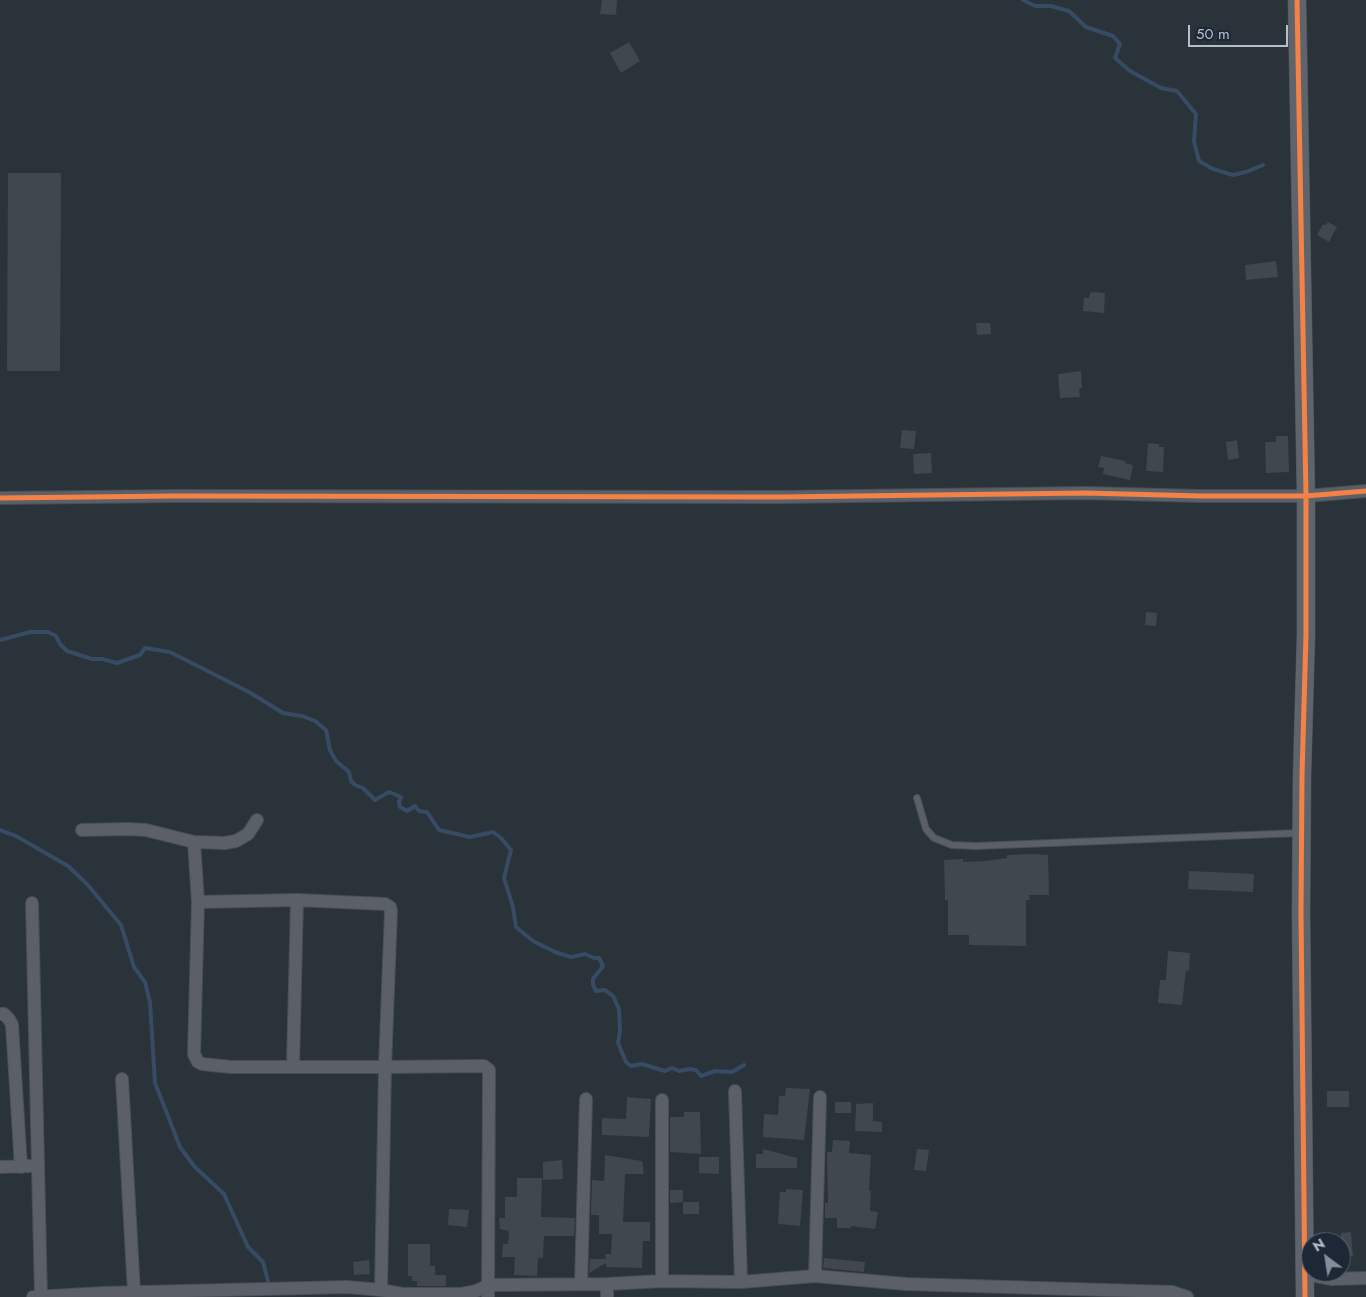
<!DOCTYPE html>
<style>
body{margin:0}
#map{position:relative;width:1366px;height:1297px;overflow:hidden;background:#2a323a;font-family:Jost,sans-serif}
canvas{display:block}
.north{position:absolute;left:1301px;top:1232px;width:50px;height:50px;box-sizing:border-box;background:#1d2735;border:1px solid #5a6371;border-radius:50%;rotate:329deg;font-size:14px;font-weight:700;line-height:20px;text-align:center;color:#b5beca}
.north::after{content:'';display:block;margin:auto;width:18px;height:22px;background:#848d98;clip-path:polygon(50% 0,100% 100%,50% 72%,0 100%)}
.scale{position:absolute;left:1188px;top:25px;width:100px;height:22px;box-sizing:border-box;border:2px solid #b5beca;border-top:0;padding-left:6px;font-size:15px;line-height:18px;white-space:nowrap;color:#b5beca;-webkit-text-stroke:4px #1d2735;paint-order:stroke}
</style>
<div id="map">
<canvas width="1366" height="1297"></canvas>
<div class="north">N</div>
<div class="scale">50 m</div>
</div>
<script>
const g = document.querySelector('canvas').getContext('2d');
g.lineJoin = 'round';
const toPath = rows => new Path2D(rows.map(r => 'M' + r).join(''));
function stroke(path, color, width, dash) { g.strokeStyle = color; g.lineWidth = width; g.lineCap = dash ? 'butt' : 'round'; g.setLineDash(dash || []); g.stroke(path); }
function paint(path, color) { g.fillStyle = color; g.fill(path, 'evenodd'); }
stroke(toPath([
 [1023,0,1035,6,1051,6,1069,11,1086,27,1113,36,1120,44,1115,58,1130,71,1161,88,1177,91,1196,114,1194,141,1199,161,1213,169,1233,175,1246,172,1263,165],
 [0,640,30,632,48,632,56,636,60,644,67,651,92,659,102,659,117,663,140,655,145,648,170,652,249,692,283,713,302,716,315,721,326,730,330,750,336,761,349,772,351,781,355,785,363,788,375,800,389,792,401,797,399,802,400,807,407,811,415,806,419,811,427,812,439,830,470,837,493,832,501,838,511,850,504,878,513,907,516,927,533,941,555,952,571,957,585,954,594,958,599,958,603,966,593,979,593,985,596,991,605,990,613,996,619,1009,620,1031,618,1043,626,1062,631,1066,642,1064,665,1071,672,1068,679,1071,690,1069,696,1070,701,1076,715,1071,732,1072,744,1065],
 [0,830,16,836,68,866,87,884,121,925,134,967,145,982,150,1002,155,1083,180,1147,194,1166,224,1194,248,1247,263,1262,268,1281]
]), '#384b65', 4);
paint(toPath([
 [602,0,617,0,616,15,600,14],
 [629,42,640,61,621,73,610,53],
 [8,173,61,173,60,371,7,371],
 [1328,222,1337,227,1329,242,1317,235,1323,224,1326,225],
 [1276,261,1278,277,1246,280,1245,265],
 [1093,292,1105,293,1104,313,1083,311,1084,298,1089,298,1090,293],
 [976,323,990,323,991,334,977,335],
 [1081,371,1082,388,1079,389,1080,397,1060,398,1058,374],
 [902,430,916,431,914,449,900,448],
 [1276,436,1288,436,1289,472,1266,473,1265,442,1276,442],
 [1237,440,1239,458,1228,460,1226,442],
 [1148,443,1159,444,1159,447,1164,447,1163,472,1146,471],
 [931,453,932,473,914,474,913,454],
 [1101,456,1125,461,1125,463,1133,465,1130,480,1103,474,1104,468,1098,467],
 [1146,612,1157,613,1156,626,1145,625],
 [1033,854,1048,855,1049,895,1029,895,1030,900,1026,900,1026,946,969,945,969,935,948,935,948,900,945,900,944,860,963,859,963,862,985,861,1007,858,1007,855],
 [1189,871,1254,874,1253,892,1188,889],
 [1168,951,1190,953,1189,971,1186,970,1182,1005,1158,1003,1160,980,1166,980],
 [786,1088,810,1089,804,1140,763,1137,764,1114,778,1115,779,1096,785,1096],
 [1327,1091,1349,1091,1349,1107,1327,1107],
 [627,1097,651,1099,649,1137,602,1135,602,1118,626,1119],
 [835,1102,851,1102,851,1113,835,1113],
 [873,1103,873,1121,882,1122,882,1132,855,1131,856,1104],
 [684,1112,700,1112,701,1154,670,1152,670,1117,684,1117],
 [833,1140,850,1141,849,1153,871,1155,869,1191,871,1191,870,1211,878,1212,875,1229,851,1226,851,1228,837,1228,837,1218,825,1218,825,1203,828,1203,827,1152,832,1152],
 [763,1149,797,1158,797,1168,756,1168,756,1154,763,1154],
 [917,1149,929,1150,926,1171,914,1170],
 [605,1155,642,1161,644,1174,625,1174,623,1222,650,1222,650,1241,643,1241,642,1268,606,1267,606,1263,589,1273,590,1259,606,1259,605,1254,611,1254,612,1234,599,1234,599,1215,591,1215,592,1180,604,1181],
 [699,1157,719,1157,719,1174,699,1173],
 [562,1160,563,1179,543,1180,543,1162],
 [517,1178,542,1178,541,1217,575,1218,574,1236,544,1236,543,1258,538,1258,537,1276,514,1275,515,1257,502,1257,503,1244,508,1244,509,1231,500,1229,499,1218,505,1218,505,1197,517,1197],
 [786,1189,803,1190,800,1226,778,1224,780,1192,786,1192],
 [670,1190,683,1190,683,1202,699,1202,699,1214,683,1214,683,1202,670,1203],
 [449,1209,469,1210,467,1227,448,1225],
 [1351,1232,1353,1256,1341,1256,1341,1233],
 [408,1244,430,1244,430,1266,435,1266,435,1275,446,1275,446,1286,417,1286,417,1281,412,1281,412,1276,408,1276],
 [824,1258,865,1262,864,1272,823,1268],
 [369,1260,370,1274,354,1275,353,1262]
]), '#41474e');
const lane = toPath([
 [917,798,926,829,934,838,952,845,976,846,1300,833]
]);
const street = toPath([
 [0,498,174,496,780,497,1085,493,1201,496,1306,496,1366,491],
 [82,830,128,829,146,830,194,842,225,843,236,841,248,834,257,820],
 [194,842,198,902],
 [32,903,41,1297],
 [0,1014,4,1014,9,1019,12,1025,21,1167],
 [293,1066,297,900],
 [122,1079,134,1292],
 [735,1091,741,1282],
 [0,1167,30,1166],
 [1305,1274,1332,1279,1366,1278],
 [815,1276,820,1097],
 [662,1281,662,1100],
 [581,1284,586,1099],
 [381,1290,385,1067,391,911,390,907,385,904,297,900,198,902,194,1054,198,1062,202,1064,231,1067,385,1067,484,1066,489,1070,488,1297],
 [33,1297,104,1293,347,1287,381,1290,402,1294,461,1294,476,1291,489,1285,607,1284,662,1281,741,1282,815,1276,906,1284,1172,1292,1187,1297],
 [607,1297,607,1284]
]);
const secondary = toPath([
 [1297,0,1306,496,1306,634,1302,776,1301,912,1305,1297]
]);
stroke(lane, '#484e54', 8);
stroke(street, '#484e54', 14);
stroke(secondary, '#484e54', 19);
stroke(lane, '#5b6068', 6);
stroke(street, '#5b6068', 12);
stroke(secondary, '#5f646c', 18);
stroke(toPath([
 [1297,0,1306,496,1306,634,1302,776,1301,912,1305,1297],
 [0,498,174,496,780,497,1085,493,1201,496,1306,496,1366,491]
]), '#f48246', 5);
</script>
